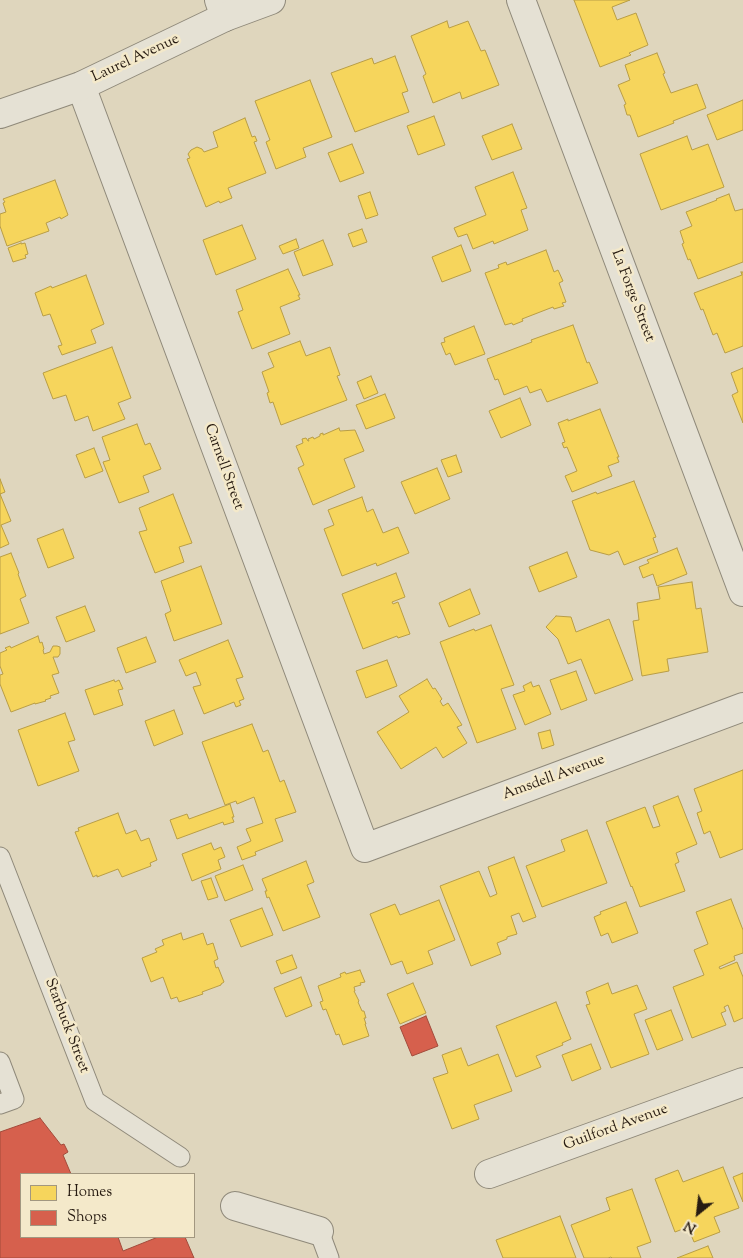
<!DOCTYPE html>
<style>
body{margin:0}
#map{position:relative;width:743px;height:1258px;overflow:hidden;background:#dfd6bd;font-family:"Sorts Mill Goudy",serif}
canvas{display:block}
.legend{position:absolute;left:20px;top:1173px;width:175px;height:65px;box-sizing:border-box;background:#f4e9ca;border:1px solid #a29780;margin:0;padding:6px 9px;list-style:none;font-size:15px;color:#271b11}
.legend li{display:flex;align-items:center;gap:10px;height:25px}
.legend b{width:25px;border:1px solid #a29780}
.north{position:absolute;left:673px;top:1188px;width:50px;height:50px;-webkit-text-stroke:4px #f4e9ca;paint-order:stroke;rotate:209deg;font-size:14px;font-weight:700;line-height:20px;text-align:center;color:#271b11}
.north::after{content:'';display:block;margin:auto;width:18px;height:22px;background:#271b11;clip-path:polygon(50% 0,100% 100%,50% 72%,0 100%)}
</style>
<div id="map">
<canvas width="743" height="1258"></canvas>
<ul class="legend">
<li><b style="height:14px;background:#f6d55c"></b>Homes</li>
<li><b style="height:14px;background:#d6604d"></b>Shops</li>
</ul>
<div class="north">N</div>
</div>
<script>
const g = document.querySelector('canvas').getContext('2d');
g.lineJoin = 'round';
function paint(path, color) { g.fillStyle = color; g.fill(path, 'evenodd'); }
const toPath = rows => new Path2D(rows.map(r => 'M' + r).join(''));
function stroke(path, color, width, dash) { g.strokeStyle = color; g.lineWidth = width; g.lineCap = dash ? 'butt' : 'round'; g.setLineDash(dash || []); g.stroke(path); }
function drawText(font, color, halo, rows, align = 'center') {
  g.font = font + ' "Sorts Mill Goudy",serif'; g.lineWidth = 5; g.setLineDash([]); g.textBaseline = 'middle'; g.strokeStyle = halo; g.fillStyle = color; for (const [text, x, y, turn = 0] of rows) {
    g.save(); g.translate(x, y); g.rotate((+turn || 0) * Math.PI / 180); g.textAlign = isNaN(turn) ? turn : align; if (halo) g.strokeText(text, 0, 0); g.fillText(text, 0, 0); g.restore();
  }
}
const homes = toPath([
 [574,0,630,0,612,7,617,20,636,13,648,45,629,53,631,55,600,67,574,0],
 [447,21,449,28,468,21,481,51,485,50,499,85,462,99,460,92,433,103,423,76,426,74,411,36,447,21],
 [657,53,665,73,663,74,671,93,697,84,706,108,673,121,674,123,638,137,630,115,627,115,624,105,626,104,618,85,630,80,625,65,657,53],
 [395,56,408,91,402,93,409,112,355,132,331,73,372,58,374,64,395,56],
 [310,80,332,137,303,148,306,157,276,169,266,142,270,140,255,101,310,80],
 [743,100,743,130,717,140,707,115,743,100],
 [434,116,445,145,418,155,407,126,434,116],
 [245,118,252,137,255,136,257,141,254,142,266,173,228,188,232,198,220,203,219,201,206,207,187,159,190,158,188,154,191,150,197,147,202,149,204,152,218,147,213,132,245,118],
 [512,124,522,149,492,160,482,136,512,124],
 [687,136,692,150,708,144,724,187,661,210,640,154,687,136],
 [352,144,364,173,340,182,328,153,352,144],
 [513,172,527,208,521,210,528,230,494,244,493,241,473,249,467,234,458,237,454,228,486,215,475,187,513,172],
 [55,180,68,215,61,219,60,217,46,223,49,231,7,246,0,226,0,214,6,212,3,203,5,202,3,199,55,180],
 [370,192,378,215,366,219,358,196,370,192],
 [729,194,735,211,743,209,743,262,698,279,690,259,688,260,682,244,684,243,680,231,692,226,686,212,717,200,716,199,729,194],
 [242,225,256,259,216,275,203,240,242,225],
 [362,229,367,242,353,247,348,234,362,229],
 [296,239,299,248,283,254,279,246,296,239],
 [323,240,333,265,303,276,294,252,323,240],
 [21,243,21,244,25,243,28,254,25,255,26,258,13,262,8,248,21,243],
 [461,245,471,271,442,282,432,257,461,245],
 [546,250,554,272,558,270,563,281,559,283,566,302,562,303,564,306,554,309,553,307,522,319,523,321,513,325,512,323,505,325,485,273,499,268,498,265,506,262,507,265,546,250],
 [288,269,300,295,298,295,300,299,280,307,290,334,252,349,238,312,243,310,236,290,288,269],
 [741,272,743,272,743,346,725,353,717,333,713,335,703,309,701,310,694,293,742,275,741,272],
 [86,275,104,324,91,330,96,343,62,355,58,346,62,345,50,314,43,316,35,293,51,286,52,288,86,275],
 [573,325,587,363,589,362,598,383,547,402,541,389,530,393,527,386,504,395,498,379,495,380,487,359,532,342,531,340,573,325],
 [474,326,485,354,455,365,450,353,446,355,441,343,445,342,444,338,474,326],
 [300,341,306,356,330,347,340,375,337,376,347,400,281,425,273,402,270,403,267,393,269,392,262,372,274,367,268,353,300,341],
 [112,347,131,398,118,403,125,419,93,431,88,416,75,421,66,395,53,399,43,373,112,347],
 [743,368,743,423,732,395,738,392,731,373,743,368],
 [371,376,378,393,364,399,357,382,371,376],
 [385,394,395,418,366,429,356,405,385,394],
 [520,398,531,425,501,438,489,411,520,398],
 [600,409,619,457,617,457,619,462,608,466,612,476,572,492,565,476,577,471,567,447,564,448,562,443,565,442,558,423,568,419,568,421,600,409],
 [137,424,145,445,150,443,161,469,143,476,149,492,119,503,103,462,110,460,102,437,137,424],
 [339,428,340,431,355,430,364,451,344,459,355,487,313,505,298,468,304,465,296,446,303,443,302,439,306,438,308,441,309,441,308,439,313,437,314,439,320,436,320,434,323,433,323,435,339,428],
 [94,448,103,471,85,478,76,455,94,448],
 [456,455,462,472,448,477,441,460,456,455],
 [437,468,450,499,415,514,401,482,437,468],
 [0,479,5,492,0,494,11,521,1,525,9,544,0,548,0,479],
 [634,481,656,537,653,538,658,552,624,565,618,551,609,555,590,550,572,501,596,492,597,494,634,481],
 [173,494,192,543,179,547,184,562,155,573,139,532,147,530,139,508,173,494],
 [362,497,367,512,373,509,383,533,398,527,409,553,377,566,376,563,342,576,324,529,334,525,328,510,362,497],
 [63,529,74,558,48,568,37,539,63,529],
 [677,548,687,574,657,586,653,574,643,578,639,567,649,563,647,560,677,548],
 [567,552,577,577,539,592,529,567,567,552],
 [11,553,19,573,18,574,26,596,20,599,29,623,0,634,0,557,11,553],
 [201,566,222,624,174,641,165,614,171,611,161,581,201,566],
 [396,573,405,597,392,602,393,604,398,602,410,634,398,638,397,636,363,649,342,594,396,573],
 [692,582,696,609,701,608,708,652,667,659,669,671,642,676,633,621,639,620,637,603,660,599,658,587,692,582],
 [470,589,480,614,449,627,439,603,470,589],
 [85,606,95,631,66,642,56,617,85,606],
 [556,616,571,617,576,632,609,619,633,680,595,694,581,659,568,664,558,639,546,627,556,616],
 [491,625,514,685,501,689,516,729,477,743,440,642,474,629,475,631,491,625],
 [38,636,40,643,42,642,44,649,43,650,44,654,50,652,53,646,57,646,60,647,60,654,58,657,53,657,59,673,52,675,59,693,50,696,51,698,45,700,46,701,35,704,35,703,11,712,0,684,0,675,3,674,0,666,0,653,7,650,5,648,10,646,11,648,38,636],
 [146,637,156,662,126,673,117,648,146,637],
 [228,640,243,677,236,679,244,699,239,701,241,705,236,707,234,702,204,714,193,687,201,685,196,672,186,676,179,660,228,640],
 [387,660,397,686,366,698,356,671,387,660],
 [576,671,587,700,561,710,550,680,576,671],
 [427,679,433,689,435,688,442,699,440,701,443,706,448,703,462,725,457,727,467,743,443,758,436,747,401,769,377,732,409,712,399,696,427,679],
 [114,680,115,682,119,680,123,689,118,690,123,705,94,715,85,690,114,680],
 [531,682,533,687,539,685,551,714,525,725,513,695,525,691,523,686,531,682],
 [174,710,183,734,154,746,145,721,174,710],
 [65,713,75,740,68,742,79,771,38,786,18,730,65,713],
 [252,724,263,752,268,750,280,782,284,780,296,812,275,819,283,841,255,852,256,855,242,860,237,847,251,841,246,829,263,823,254,797,237,804,236,801,225,805,202,742,252,724],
 [550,730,554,745,542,749,538,733,550,730],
 [743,770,743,849,720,858,710,831,704,834,697,813,702,811,694,789,743,770],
 [678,796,697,844,676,853,679,862,675,864,685,891,640,907,632,886,631,887,606,822,645,807,653,828,660,826,653,806,678,796],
 [230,804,234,817,232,817,234,822,224,825,223,822,177,839,170,820,187,814,189,819,230,804],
 [118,813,126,834,136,830,141,841,149,838,157,860,150,863,151,866,122,877,118,869,97,877,97,875,93,877,75,832,79,831,78,828,118,813],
 [587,830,607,883,542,907,526,866,565,851,561,840,587,830],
 [211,843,214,850,221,847,225,857,218,860,221,869,192,881,182,854,211,843],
 [514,857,536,917,523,922,519,913,511,916,517,934,507,937,507,939,497,943,501,954,471,966,440,886,479,871,490,897,497,894,488,867,514,857],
 [306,861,314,882,307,885,320,917,283,931,269,897,267,898,265,891,267,891,262,879,306,861],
 [243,865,253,890,225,901,215,876,243,865],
 [211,878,218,897,208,900,201,881,211,878],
 [731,899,743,930,743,953,734,956,735,960,719,967,720,969,737,962,743,977,743,1018,734,1022,728,1005,724,1007,726,1011,721,1013,726,1025,692,1038,673,987,704,975,694,950,708,944,696,912,731,899],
 [439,900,455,940,428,951,433,964,407,974,402,961,391,965,370,914,395,904,400,915,439,900],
 [626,902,638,933,612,943,608,933,601,936,594,917,601,914,600,912,626,902],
 [262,908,273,935,241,947,230,920,262,908],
 [181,933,183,940,203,933,207,945,213,943,218,959,214,961,216,968,218,967,224,982,221,984,221,985,202,992,203,994,179,1002,177,997,171,999,163,977,151,982,142,958,157,952,155,949,164,945,162,940,181,933],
 [292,955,297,968,281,974,276,961,292,955],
 [360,970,365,982,360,983,361,985,354,987,355,991,354,991,359,1001,358,1002,362,1011,364,1011,366,1018,364,1018,366,1024,365,1024,369,1036,343,1045,339,1034,336,1035,326,1009,323,1010,320,1002,323,1001,318,986,341,977,340,974,345,972,346,974,360,970],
 [301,977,312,1006,286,1017,274,988,301,977],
 [413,983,426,1013,400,1024,387,994,413,983],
 [608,983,612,994,637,985,647,1009,634,1014,649,1054,611,1068,586,1005,590,1004,586,992,608,983],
 [556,1002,571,1039,562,1043,563,1045,536,1056,541,1067,516,1077,496,1026,556,1002],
 [671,1010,683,1040,657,1050,645,1020,671,1010],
 [591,1044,601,1069,572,1081,562,1055,591,1044],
 [461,1048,468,1066,498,1054,512,1091,474,1105,479,1119,452,1129,433,1078,448,1073,442,1055,461,1048],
 [723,1167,739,1208,714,1217,720,1232,694,1242,688,1227,675,1232,655,1179,678,1170,683,1182,723,1167],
 [743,1173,743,1202,733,1177,743,1173],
 [632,1189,651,1242,637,1247,641,1258,612,1258,611,1257,608,1258,584,1258,571,1225,610,1210,606,1198,632,1189],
 [560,1216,576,1258,503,1258,496,1240,560,1216],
 [708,1246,713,1258,677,1258,708,1246]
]);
paint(homes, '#f6d55c');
stroke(homes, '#b89d46', 1);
const shops = toPath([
 [426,1016,438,1046,412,1056,400,1027,426,1016],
 [40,1118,61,1145,64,1144,68,1152,63,1155,71,1174,21,1174,21,1237,118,1237,123,1251,158,1237,185,1237,194,1258,0,1258,0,1132,40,1118]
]);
paint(shops, '#d6604d');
stroke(shops, '#a24b3b', 1);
const service = toPath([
 [0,857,95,1101,180,1157],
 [0,1062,14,1099,0,1104],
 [319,1231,329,1258]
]);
const minor = toPath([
 [219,0,225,17],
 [521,0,743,592],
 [81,86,365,848,743,707],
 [489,1174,743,1082],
 [235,1206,319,1231]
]);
const tertiary = toPath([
 [0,114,81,86,225,17,271,0]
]);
stroke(service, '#8f897a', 21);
stroke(minor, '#8f897a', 30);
stroke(tertiary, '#8f897a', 30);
stroke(service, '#e5e1d4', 19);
stroke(minor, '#e5e1d4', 28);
stroke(tertiary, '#e5e1d4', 28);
drawText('15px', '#271b11', '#f4e9ca', [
 ["Laurel Avenue",136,59,-25],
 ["La Forge Street",632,296,69],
 ["Carnell Street",223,467,70],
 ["Amsdell Avenue",554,778,-20],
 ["Starbuck Street",66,1026,69],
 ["Guilford Avenue",616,1128,-20]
]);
</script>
